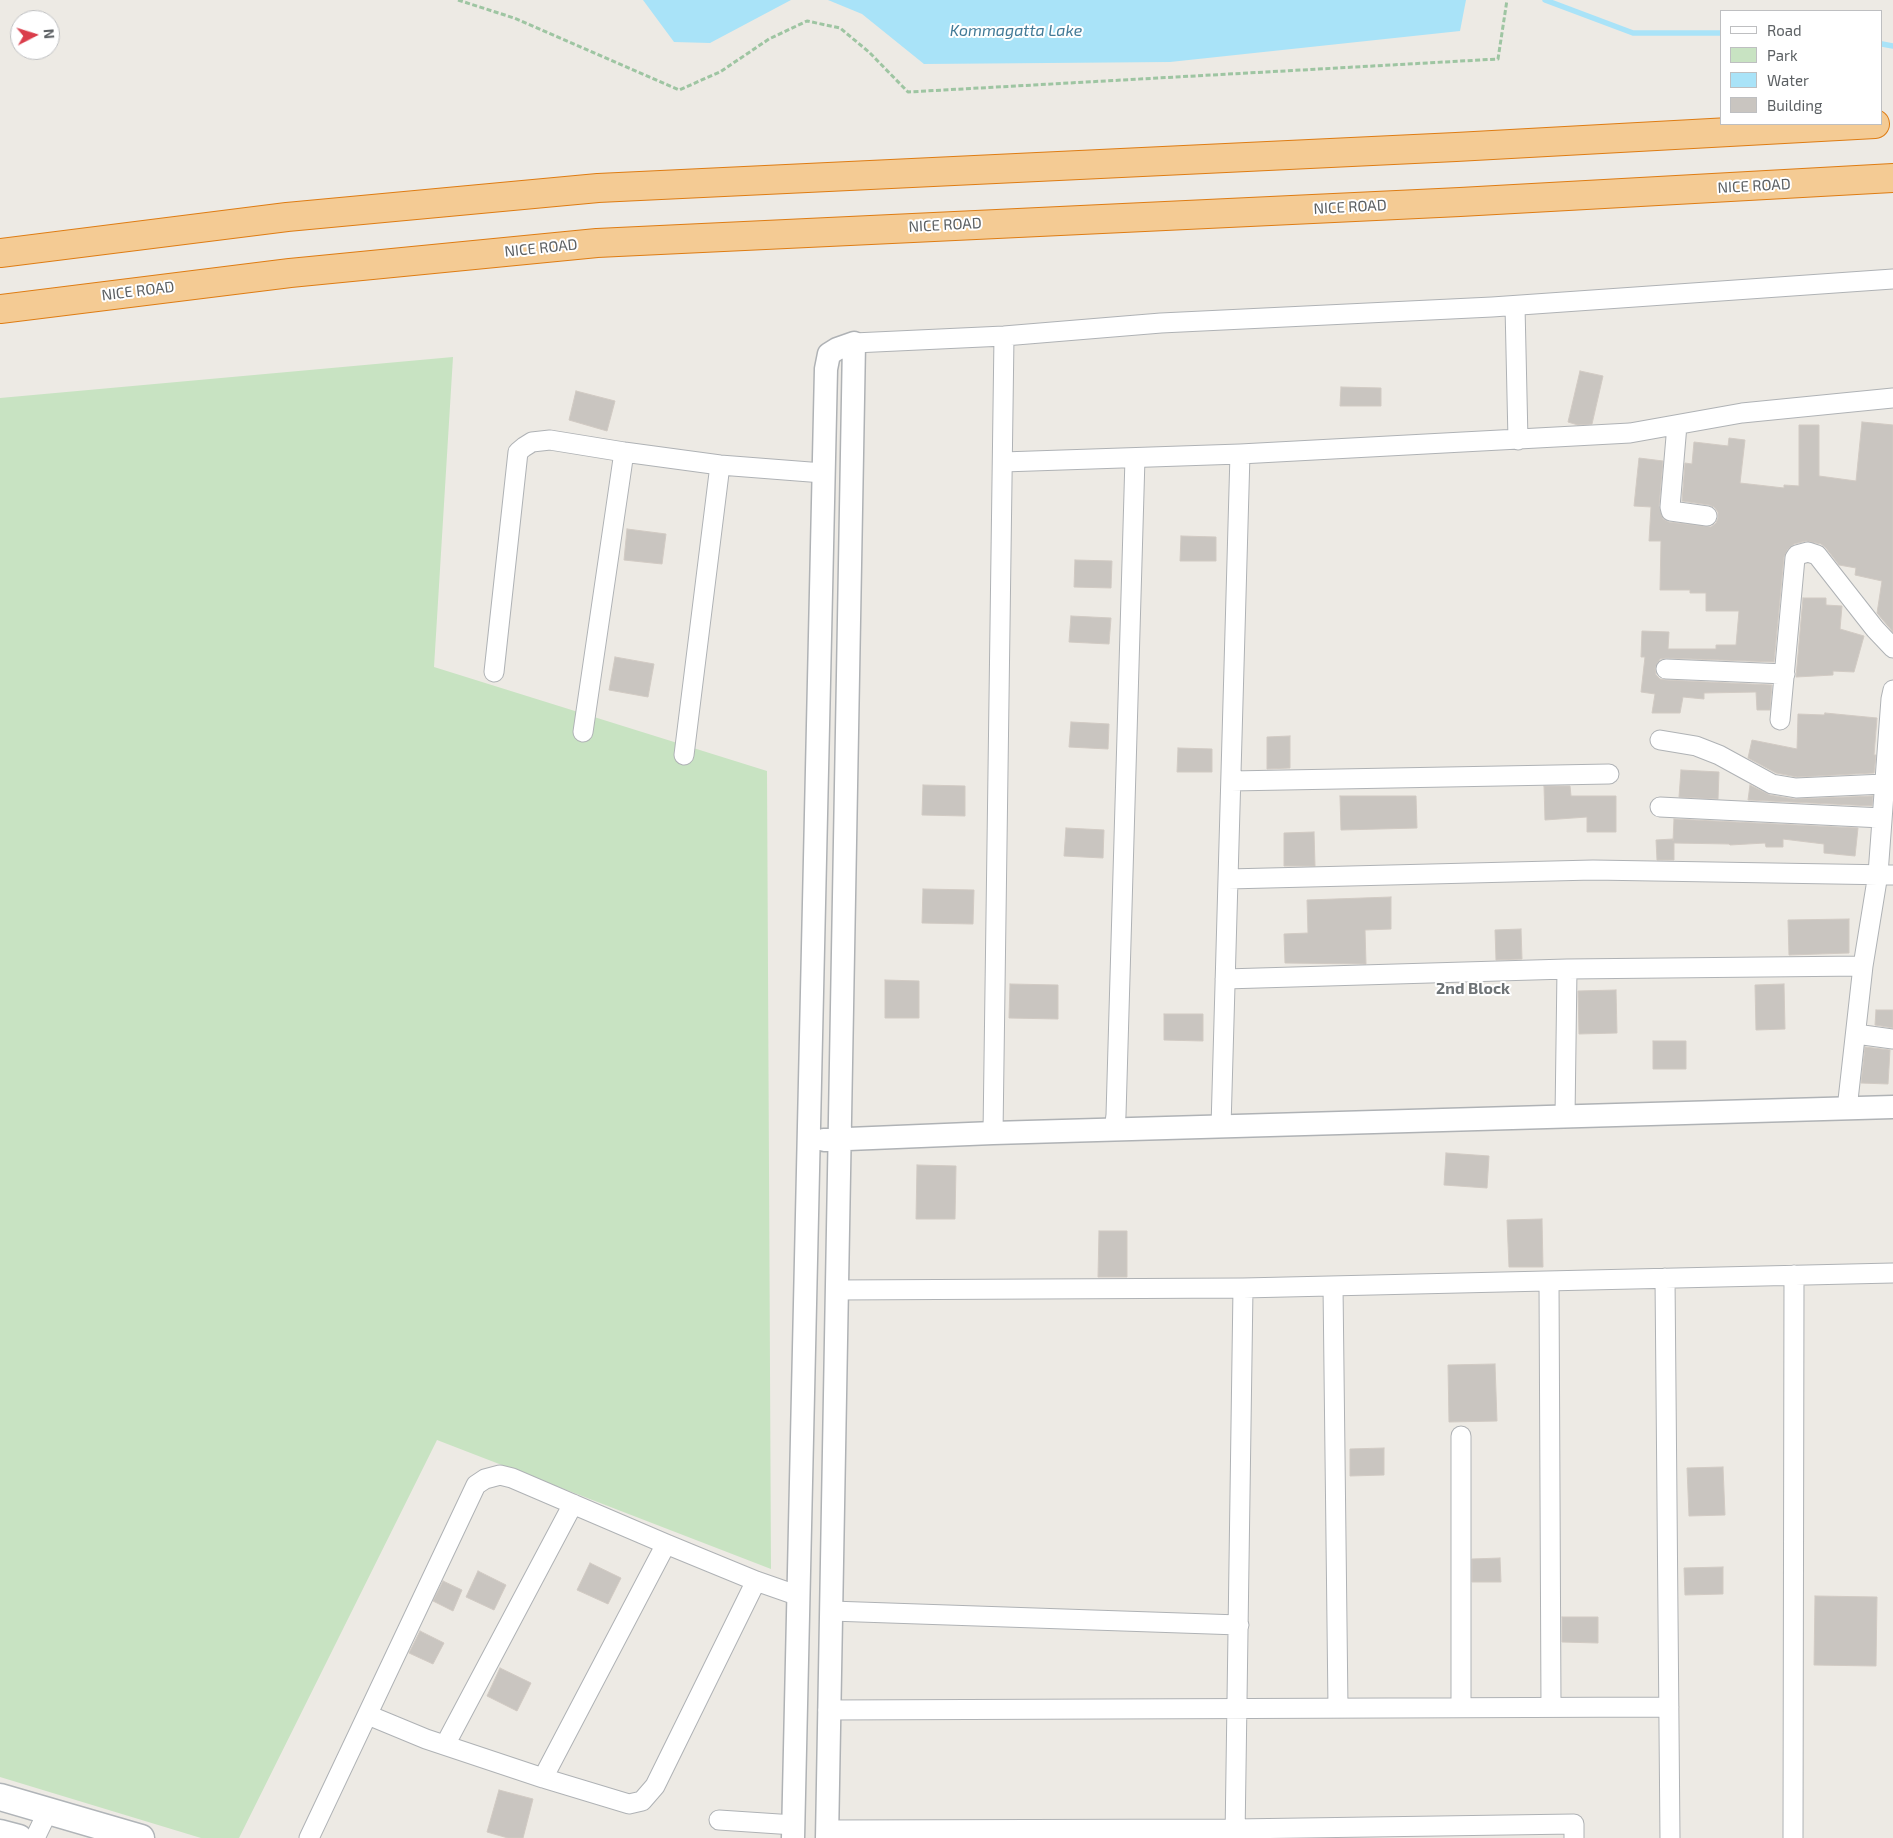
<!DOCTYPE html>
<style>
body{margin:0}
#map{position:relative;width:1893px;height:1838px;overflow:hidden;background:#edeae4;font-family:"Exo 2",sans-serif}
canvas{display:block}
.legend{position:absolute;left:1720px;top:10px;width:162px;height:115px;box-sizing:border-box;background:#fff;border:1px solid #bebfc1;margin:0;padding:6px 9px;list-style:none;font-size:15px;color:#5c6063}
.legend li{display:flex;align-items:center;gap:10px;height:25px}
.legend b{width:25px;border:1px solid #bebfc1}
.north{position:absolute;left:10px;top:10px;width:50px;height:50px;box-sizing:border-box;background:#fff;border:1px solid #bebfc1;border-radius:50%;rotate:85deg;font-size:14px;font-weight:700;line-height:20px;text-align:center;color:#5c6063}
.north::after{content:'';display:block;margin:auto;width:18px;height:22px;background:#da3d4b;clip-path:polygon(50% 0,100% 100%,50% 72%,0 100%)}
</style>
<div id="map">
<canvas width="1893" height="1838"></canvas>
<ul class="legend">
<li><b style="height:6px;background:#fff"></b>Road</li>
<li><b style="height:14px;background:#c8e3c2"></b>Park</li>
<li><b style="height:14px;background:#a9e3f8"></b>Water</li>
<li><b style="height:14px;background:#c9c5c0"></b>Building</li>
</ul>
<div class="north">N</div>
</div>
<script>
const g = document.querySelector('canvas').getContext('2d');
g.lineJoin = 'round';
function paint(path, color) { g.fillStyle = color; g.fill(path, 'evenodd'); }
const toPath = rows => new Path2D(rows.map(r => 'M' + r).join(''));
function stroke(path, color, width, dash) { g.strokeStyle = color; g.lineWidth = width; g.lineCap = dash ? 'butt' : 'round'; g.setLineDash(dash || []); g.stroke(path); }
function drawText(font, color, halo, rows, align = 'center') {
  g.font = font + ' "Exo 2",sans-serif'; g.lineWidth = 4; g.setLineDash([]); g.textBaseline = 'middle'; g.strokeStyle = halo; g.fillStyle = color; for (const [text, x, y, turn = 0] of rows) {
    g.save(); g.translate(x, y); g.rotate((+turn || 0) * Math.PI / 180); g.textAlign = isNaN(turn) ? turn : align; if (halo) g.strokeText(text, 0, 0); g.fillText(text, 0, 0); g.restore();
  }
}
paint(toPath([
 [453,357,434,667,767,771,771,1569,437,1440,239,1838,201,1838,0,1777,0,398]
]), '#c8e3c2');
paint(toPath([
 [643,0,791,0,710,43,674,42],
 [828,0,1466,0,1460,31,1170,62,924,64,862,14]
]), '#a9e3f8');
stroke(toPath([
 [1545,0,1633,33,1722,33],
 [1882,44,1893,46]
]), '#a9e3f8', 5.5);
const building = toPath([
 [1580,371,1603,376,1592,424,1578,425,1568,422,1580,371],
 [1341,387,1381,388,1381,406,1340,406,1341,387],
 [576,391,615,401,607,431,569,420,576,391],
 [1862,422,1893,425,1893,632,1877,613,1882,581,1855,575,1856,568,1839,565,1826,548,1821,544,1806,541,1794,544,1788,549,1784,557,1774,662,1666,658,1660,659,1655,668,1656,675,1660,679,1666,680,1772,685,1770,710,1757,710,1756,692,1704,693,1704,699,1683,697,1680,713,1652,713,1655,694,1641,692,1645,657,1641,657,1642,631,1669,632,1668,649,1716,649,1716,645,1736,645,1739,611,1706,611,1706,593,1690,593,1690,590,1660,590,1661,541,1649,541,1651,507,1634,506,1639,458,1663,461,1659,506,1663,519,1669,522,1711,527,1716,523,1718,518,1718,512,1714,507,1709,505,1682,501,1685,463,1692,464,1694,442,1728,446,1729,438,1745,440,1740,483,1784,488,1784,485,1799,486,1799,425,1819,425,1819,476,1856,481,1862,422],
 [627,529,666,534,662,564,624,560,627,529],
 [1181,536,1216,537,1216,561,1180,561,1181,536],
 [1075,560,1112,561,1111,588,1074,587,1075,560],
 [1803,598,1826,598,1826,605,1842,606,1840,629,1864,636,1854,672,1833,671,1833,675,1796,677,1803,598],
 [1071,616,1111,618,1109,644,1069,642,1071,616],
 [615,657,654,664,648,697,609,690,615,657],
 [1825,713,1877,718,1874,755,1876,755,1874,773,1797,777,1776,773,1748,758,1752,740,1797,749,1798,714,1824,715,1825,713],
 [1071,722,1109,724,1108,749,1069,747,1071,722],
 [1290,736,1290,768,1267,769,1267,737,1290,736],
 [1178,748,1212,749,1212,772,1177,772,1178,748],
 [1681,770,1719,772,1718,799,1679,797,1681,770],
 [923,785,965,786,965,816,922,815,923,785],
 [1750,785,1770,795,1794,799,1873,796,1872,806,1748,800,1750,785],
 [1544,786,1570,786,1571,796,1616,796,1616,832,1587,832,1587,817,1545,820,1544,786],
 [1340,796,1416,796,1417,828,1341,830,1340,796],
 [1674,819,1858,828,1855,856,1824,853,1824,844,1783,839,1783,847,1766,847,1765,843,1730,845,1729,844,1674,843,1674,860,1657,860,1656,840,1673,839,1673,841,1674,819],
 [1066,828,1104,830,1103,858,1064,856,1066,828],
 [1314,832,1315,866,1284,866,1284,833,1314,832],
 [923,889,974,890,973,924,922,923,923,889],
 [1391,897,1391,929,1365,930,1366,964,1285,963,1284,934,1308,933,1307,900,1391,897],
 [1849,919,1849,953,1789,955,1788,920,1849,919],
 [1521,929,1522,959,1496,960,1495,930,1521,929],
 [885,980,919,981,919,1018,885,1018,885,980],
 [1010,984,1058,985,1058,1019,1009,1018,1010,984],
 [1784,984,1785,1029,1756,1030,1755,985,1784,984],
 [1616,990,1617,1033,1579,1034,1578,991,1616,990],
 [1876,1010,1893,1010,1893,1028,1875,1025,1876,1010],
 [1164,1014,1203,1014,1203,1041,1164,1040,1164,1014],
 [1653,1041,1686,1041,1686,1069,1653,1069,1653,1041],
 [1865,1047,1890,1050,1888,1084,1861,1083,1865,1047],
 [1446,1153,1489,1156,1487,1188,1444,1185,1446,1153],
 [917,1165,956,1166,955,1219,916,1219,917,1165],
 [1542,1219,1543,1267,1509,1267,1507,1220,1542,1219],
 [1099,1231,1127,1231,1127,1277,1098,1277,1099,1231],
 [1495,1364,1497,1421,1449,1422,1448,1365,1495,1364],
 [1384,1448,1384,1475,1350,1476,1350,1449,1384,1448],
 [1723,1467,1725,1515,1689,1516,1687,1468,1723,1467],
 [1500,1558,1501,1582,1472,1582,1472,1559,1500,1558],
 [590,1563,621,1578,608,1604,577,1590,590,1563],
 [1723,1567,1723,1594,1685,1595,1684,1568,1723,1567],
 [478,1571,506,1585,494,1610,466,1597,478,1571],
 [443,1581,462,1590,453,1611,433,1601,443,1581],
 [1815,1596,1877,1597,1876,1666,1814,1665,1815,1596],
 [1562,1617,1598,1617,1598,1643,1562,1642,1562,1617],
 [420,1631,444,1643,433,1664,409,1653,420,1631],
 [500,1668,531,1683,517,1711,487,1696,500,1668],
 [499,1790,533,1799,523,1838,508,1838,487,1832,499,1790]
]);
paint(building, '#c9c5c0');
stroke(building, '#d1cac3', 1);
const minor = toPath([
 [1515,306,1518,440],
 [854,343,1004,336,1161,323,1492,307,1893,279],
 [1677,425,1670,507,1671,511,1707,516],
 [1003,462,1240,454,1630,433,1742,413,1893,398],
 [1666,669,1785,674],
 [494,672,518,452,524,447,532,442,550,440,624,452,720,465,823,473],
 [1780,720,1795,558,1797,555,1808,552,1817,555,1875,629,1893,648],
 [583,732,624,452],
 [1660,740,1696,746,1719,755,1772,784,1796,788,1884,784],
 [684,755,720,465],
 [1231,781,1609,774],
 [1660,807,1882,818],
 [1228,879,1593,870,1893,875],
 [1225,979,1567,969,1863,966],
 [1856,1034,1893,1039],
 [1847,1109,1863,966,1878,874,1891,699,1893,690],
 [1565,1117,1567,969],
 [1221,1127,1240,454],
 [1114,1130,1116,1115,1135,458],
 [993,1133,1004,336],
 [1665,1278,1670,1838],
 [1549,1281,1551,1707],
 [1333,1286,1338,1708],
 [836,1290,1243,1288,1893,1273],
 [1461,1436,1461,1707],
 [831,1611,1239,1625],
 [828,1710,1669,1707],
 [368,1715,426,1739,543,1778,629,1804,642,1801,655,1786,756,1581],
 [445,1745,573,1504],
 [543,1778,666,1544],
 [719,1820,794,1825],
 [827,1830,1235,1829,1574,1824,1574,1838],
 [35,1838,48,1811],
 [309,1838,476,1485,485,1479,500,1475,512,1478,666,1544,756,1581,799,1596],
 [1235,1838,1243,1288],
 [1793,1838,1794,1275]
]);
const tertiary = toPath([
 [824,1140,993,1133,1893,1107],
 [793,1838,826,369,829,354,837,349,854,343,827,1838]
]);
const secondary = toPath([
 [0,1797,141,1838],
 [0,1833,19,1838]
]);
const motorway = toPath([
 [0,253,287,217,598,188,1456,147,1875,124],
 [0,309,290,273,597,243,1460,202,1893,178]
]);
stroke(minor, '#afb2b5', 21);
stroke(tertiary, '#afb2b5', 25);
stroke(secondary, '#b0b4b8', 29);
stroke(motorway, '#de7c13', 30);
stroke(toPath([
 [458,0,514,18,679,90,720,72,769,39,807,21,840,28,869,52,908,92,1498,59,1507,0]
]), '#9ec5a2', 3, [5, 2.5]);
stroke(minor, '#fff', 19);
stroke(tertiary, '#fff', 22);
stroke(secondary, '#fff', 26);
stroke(motorway, '#f4cb94', 28);
drawText('15px', '#5c6063', '#fff', [
 ["NICE ROAD",1754,186,-3],
 ["NICE ROAD",1350,207,-3],
 ["NICE ROAD",945,225,-3],
 ["NICE ROAD",541,248,-6],
 ["NICE ROAD",138,291,-7]
]);
drawText('italic 16px', '#427a97', '#fff', [
 ["Kommagatta Lake",1016,31]
]);
drawText('bold 16px', '#6d7275', '#fff', [
 ["2nd Block",1473,989]
]);
</script>
